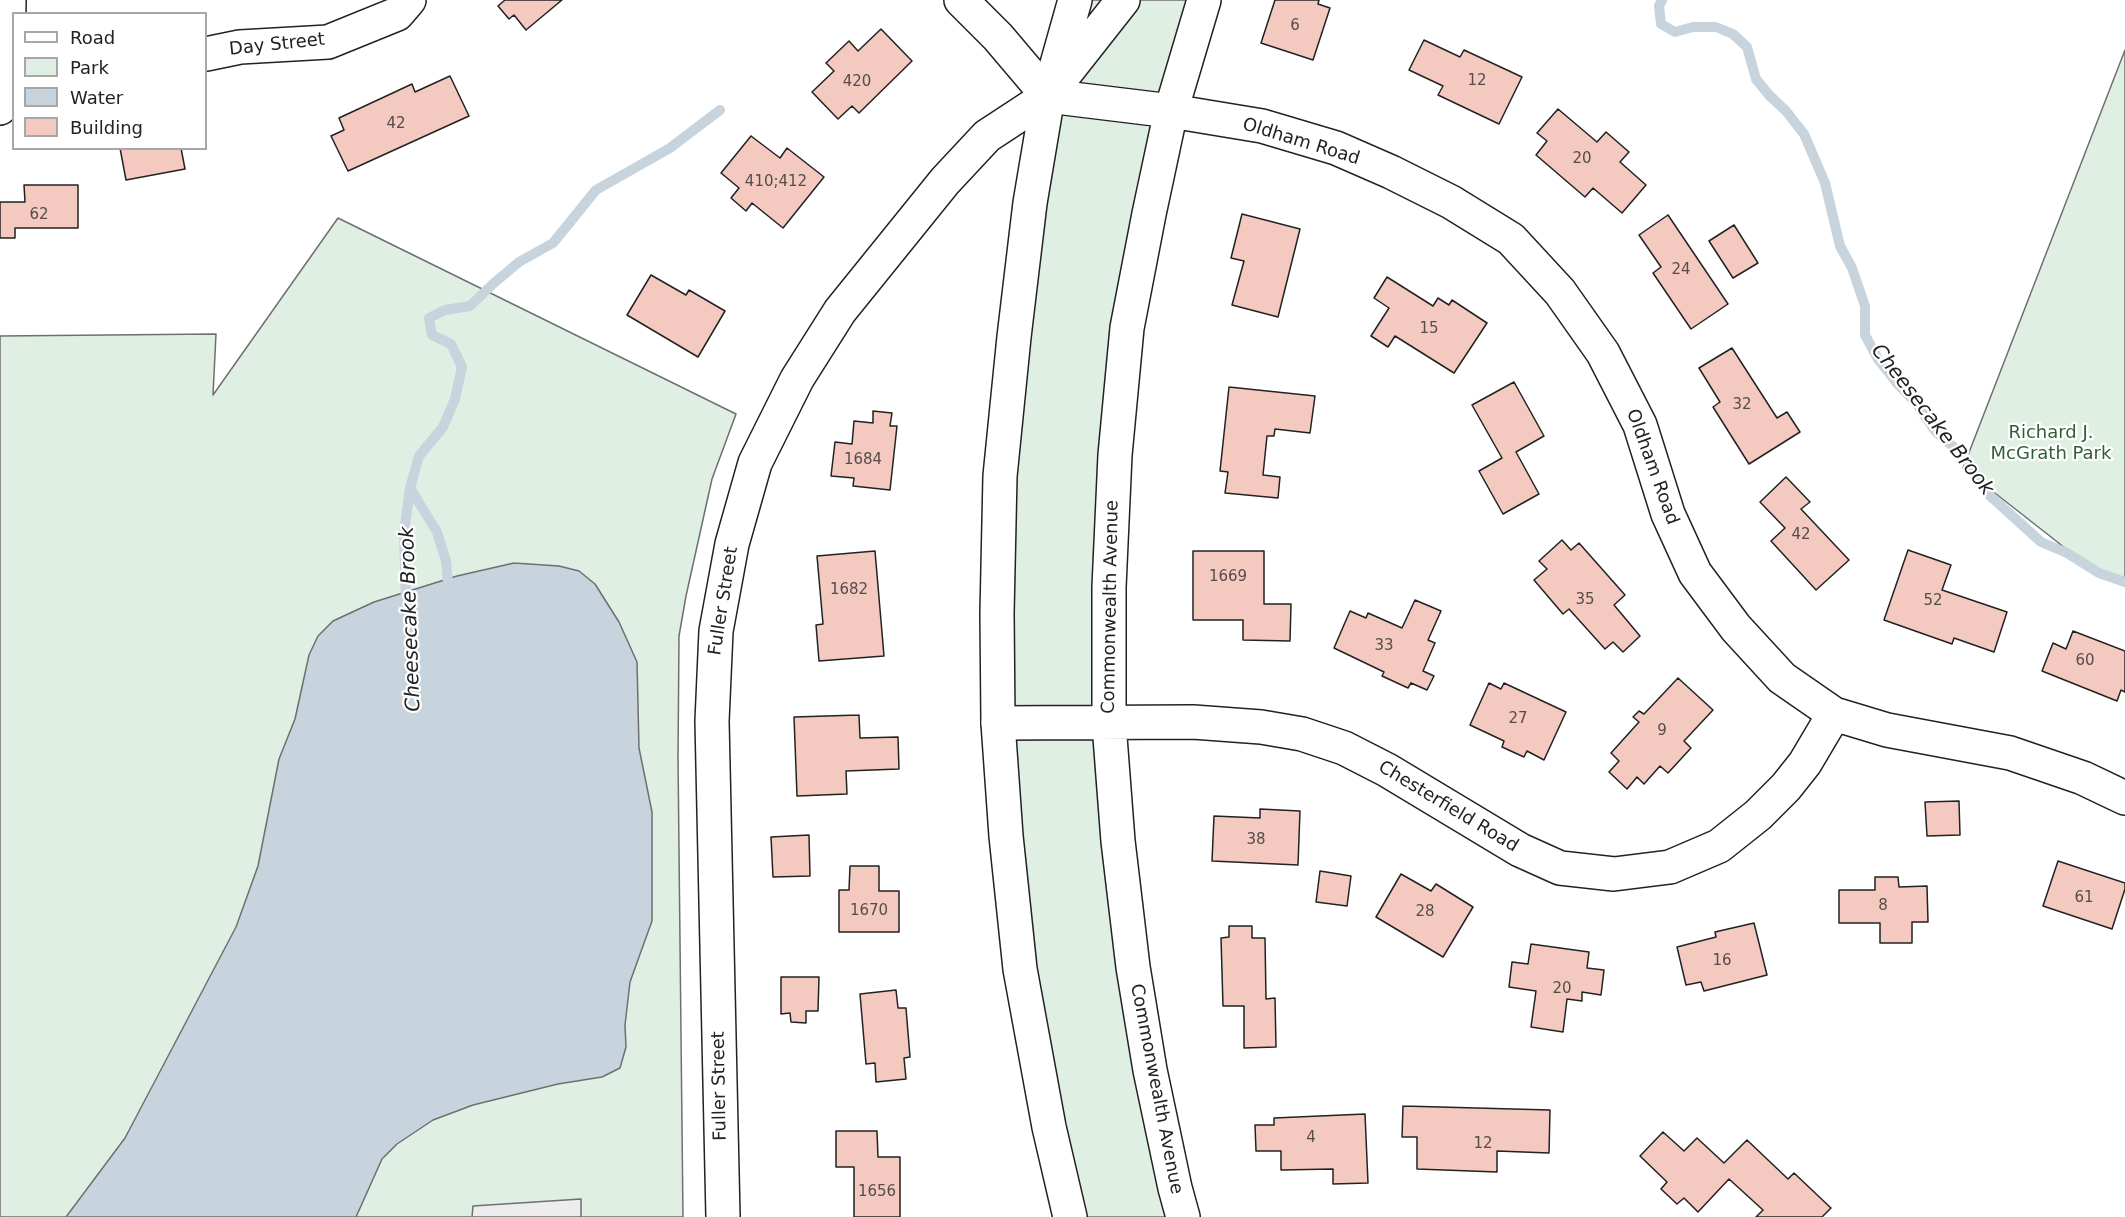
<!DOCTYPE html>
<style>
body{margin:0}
#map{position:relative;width:2125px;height:1217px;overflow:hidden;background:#fff;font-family:"DejaVu Sans",sans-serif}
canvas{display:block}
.legend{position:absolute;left:12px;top:12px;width:195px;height:138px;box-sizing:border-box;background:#fff;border:2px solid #a7a7a7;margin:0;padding:8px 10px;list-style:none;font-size:18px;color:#222}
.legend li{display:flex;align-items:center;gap:12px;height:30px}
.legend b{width:30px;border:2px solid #a7a7a7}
</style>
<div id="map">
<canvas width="2125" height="1217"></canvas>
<ul class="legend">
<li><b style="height:8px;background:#fff"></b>Road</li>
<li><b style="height:16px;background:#e0efe3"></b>Park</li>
<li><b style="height:16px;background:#c7d3dd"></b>Water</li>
<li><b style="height:16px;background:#f3c9c0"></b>Building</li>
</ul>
</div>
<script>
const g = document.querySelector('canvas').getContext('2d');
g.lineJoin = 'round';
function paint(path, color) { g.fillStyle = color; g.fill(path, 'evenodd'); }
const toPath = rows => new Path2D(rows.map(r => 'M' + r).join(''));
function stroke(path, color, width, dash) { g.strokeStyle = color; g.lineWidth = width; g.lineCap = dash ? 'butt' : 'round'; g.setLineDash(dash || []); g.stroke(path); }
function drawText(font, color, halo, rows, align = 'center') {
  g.font = font + ' "DejaVu Sans",sans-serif'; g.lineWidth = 4.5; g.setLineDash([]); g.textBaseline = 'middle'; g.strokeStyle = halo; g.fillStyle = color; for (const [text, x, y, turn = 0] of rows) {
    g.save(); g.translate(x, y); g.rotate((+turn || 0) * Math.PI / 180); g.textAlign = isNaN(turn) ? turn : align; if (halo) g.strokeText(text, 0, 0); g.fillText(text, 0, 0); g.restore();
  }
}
const green = toPath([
 [1075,0,1204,0,1149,214,1109,724,1183,1217,1070,1217,1020,969,1000,476,1075,0],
 [2125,50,2125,582,2113,578,2088,566,1963,468,2125,50],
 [338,218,736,414,712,479,686,596,679,636,678,758,683,1217,0,1217,0,336,216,334,213,395,338,218]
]);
paint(green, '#e0efe3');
stroke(green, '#6f6f6f', 1.5);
const parking = toPath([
 [581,1199,581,1217,472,1217,473,1206,581,1199]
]);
paint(parking, '#ededed');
stroke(parking, '#6f6f6f', 1.5);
const water = toPath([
 [514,563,559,566,579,571,595,584,619,622,637,662,639,748,652,812,652,921,630,982,625,1025,626,1047,620,1068,602,1077,558,1084,473,1105,433,1120,397,1144,382,1159,356,1217,66,1217,125,1138,236,927,258,866,279,759,295,719,309,655,318,636,333,621,374,602,457,576,514,563]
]);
paint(water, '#c7d3dd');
stroke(water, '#6f6f6f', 1.5);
stroke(toPath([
 [1662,0,1659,6,1661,24,1675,32,1693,27,1716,27,1733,34,1747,47,1756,79,1769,95,1786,111,1804,134,1825,183,1840,246,1852,268,1865,306,1865,335,1878,359,1896,382,1917,404,1935,431,1964,456,1987,493,2041,542,2067,553,2099,573,2125,582],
 [410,488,437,532,446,561,449,594],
 [406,603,404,533,410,488,419,456,443,427,455,399,462,367,451,344,432,335,429,318,445,310,470,306,494,283,519,262,553,243,596,190,670,148,720,110]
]), '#c7d3dd', 10);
const building = toPath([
 [505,0,562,0,526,30,514,15,509,19,498,6,505,0],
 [1275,0,1319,0,1318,4,1330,8,1313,60,1261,43,1275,0],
 [881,29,912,61,859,113,852,106,838,119,812,92,834,71,826,63,849,41,858,51,881,29],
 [1424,40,1460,57,1464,50,1522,77,1499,124,1438,95,1443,86,1409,70,1424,40],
 [450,76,469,116,348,171,331,136,344,130,339,118,412,84,415,92,450,76],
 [1558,109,1597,142,1606,132,1629,152,1620,162,1646,185,1622,213,1593,188,1585,197,1536,155,1547,141,1537,133,1558,109],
 [751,136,780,158,787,148,824,177,783,228,752,203,746,211,731,198,739,188,721,173,751,136],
 [120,148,181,148,185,169,126,180,120,148],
 [24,185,78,185,78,228,15,228,15,238,0,238,0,202,25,202,24,185],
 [1242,214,1300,229,1278,317,1232,305,1244,261,1231,258,1242,214],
 [1668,215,1728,304,1691,329,1653,273,1661,267,1639,235,1668,215],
 [1734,225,1758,263,1733,278,1709,241,1734,225],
 [651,275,686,295,689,290,725,311,698,357,627,315,651,275],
 [1387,277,1433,306,1438,298,1449,305,1452,300,1487,323,1454,373,1395,336,1388,347,1371,336,1389,308,1374,298,1387,277],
 [1732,348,1777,418,1787,412,1800,432,1749,464,1713,407,1720,402,1699,368,1732,348],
 [1514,382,1544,436,1516,452,1539,494,1503,514,1479,471,1502,458,1472,405,1514,382],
 [1229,387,1315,396,1310,433,1275,429,1274,436,1267,436,1263,475,1280,477,1278,498,1225,493,1228,472,1220,471,1229,387],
 [873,411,892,413,890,426,897,426,890,490,853,486,854,478,831,476,835,442,852,444,854,421,873,423,873,411],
 [1786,477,1810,502,1801,509,1849,560,1816,590,1771,541,1785,528,1760,502,1786,477],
 [1562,540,1571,550,1579,543,1625,595,1614,605,1640,636,1623,652,1613,642,1605,649,1569,609,1563,614,1534,580,1547,569,1539,561,1562,540],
 [1908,550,1951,565,1942,590,2007,612,1994,652,1954,638,1952,644,1884,620,1908,550],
 [875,551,884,656,819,661,816,625,823,624,817,556,875,551],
 [1193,551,1264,551,1264,604,1291,604,1290,641,1243,640,1243,620,1193,620,1193,551],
 [1415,600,1441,611,1428,640,1435,643,1423,671,1434,676,1427,690,1411,683,1408,688,1382,676,1384,672,1334,648,1350,611,1366,618,1368,613,1402,628,1415,600],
 [2073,631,2125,651,2125,692,2121,690,2117,701,2042,671,2053,643,2066,649,2073,631],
 [1678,678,1713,710,1684,741,1691,748,1668,773,1660,766,1644,784,1637,777,1627,789,1609,772,1619,761,1611,753,1639,722,1633,717,1639,711,1644,714,1678,678],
 [1489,683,1501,689,1504,683,1566,712,1544,760,1527,751,1524,757,1502,747,1504,741,1470,725,1489,683],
 [859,715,860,738,898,737,899,769,846,771,847,794,797,796,794,717,859,715],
 [1959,801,1960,835,1927,836,1925,802,1959,801],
 [1260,809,1300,811,1298,865,1212,861,1214,816,1260,818,1260,809],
 [809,835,810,876,773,877,771,837,809,835],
 [2058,861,2125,883,2125,889,2112,929,2043,906,2058,861],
 [850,866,879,866,879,891,899,891,899,932,839,932,839,890,849,890,850,866],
 [1320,871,1351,876,1347,906,1316,902,1320,871],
 [1401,874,1431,891,1436,884,1473,907,1443,957,1376,917,1401,874],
 [1875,877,1898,877,1899,887,1927,886,1928,922,1912,922,1912,943,1880,943,1880,923,1839,923,1839,890,1875,890,1875,877],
 [1754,923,1767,975,1704,991,1701,982,1686,985,1677,947,1716,937,1715,932,1754,923],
 [1229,926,1252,926,1252,938,1265,938,1266,999,1275,998,1276,1047,1244,1048,1244,1006,1223,1006,1221,938,1229,937,1229,926],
 [1531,944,1589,952,1587,968,1604,970,1601,995,1582,992,1582,1001,1567,999,1563,1032,1531,1027,1536,991,1509,987,1512,962,1528,964,1531,944],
 [781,977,819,977,818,1011,806,1011,806,1023,791,1022,790,1013,781,1014,781,977],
 [896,990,898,1008,906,1008,910,1057,904,1058,906,1079,876,1082,875,1063,866,1064,860,994,896,990],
 [1403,1106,1550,1110,1549,1153,1497,1151,1497,1172,1417,1169,1417,1137,1402,1137,1403,1106],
 [1365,1114,1368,1183,1333,1184,1333,1169,1281,1170,1281,1151,1256,1151,1255,1125,1274,1125,1274,1118,1365,1114],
 [836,1131,877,1131,878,1157,900,1157,900,1217,854,1217,854,1167,836,1167,836,1131],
 [1663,1132,1684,1151,1697,1138,1724,1163,1747,1140,1788,1179,1794,1173,1831,1208,1822,1217,1756,1217,1763,1210,1729,1179,1698,1212,1684,1198,1677,1204,1661,1189,1667,1182,1640,1156,1663,1132]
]);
paint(building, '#f3c9c0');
stroke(building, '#222', 1.5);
const street = toPath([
 [961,0,998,37,1048,96],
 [206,54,240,47,328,42,397,14,409,0],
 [1048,96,1171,111,1262,126,1336,148,1391,172,1451,202,1511,239,1560,292,1603,353,1640,425,1668,514,1695,573,1736,628,1782,678,1834,714,1887,730,2010,753,2083,778,2125,798],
 [0,108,8,57,9,0],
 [998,723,1193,722,1261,727,1302,734,1344,748,1387,770,1520,850,1560,868,1614,874,1670,867,1719,846,1758,815,1786,787,1805,763,1834,714],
 [723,1217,712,721,716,631,732,544,755,463,797,379,840,311,945,181,987,136,1048,96],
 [1183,1217,1175,1188,1150,1070,1133,967,1118,841,1109,724,1109,587,1115,455,1127,328,1149,214,1171,111,1204,0]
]);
const primary = toPath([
 [1060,80,1123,0],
 [1070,1217,1049,1127,1020,969,1006,836,998,723,997,613,1000,476,1014,337,1030,203,1048,96,1075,0]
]);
stroke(street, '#222', 36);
stroke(primary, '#222', 36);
stroke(street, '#fff', 33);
stroke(primary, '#fff', 33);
drawText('15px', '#564c4a', null, [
 ["6",1295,26],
 ["12",1477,81],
 ["420",857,82],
 ["42",396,124],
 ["20",1582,159],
 ["410;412",776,182],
 ["62",39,215],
 ["24",1681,270],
 ["15",1429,329],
 ["32",1742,405],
 ["1684",863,460],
 ["42",1801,535],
 ["1669",1228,577],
 ["1682",849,590],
 ["35",1585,600],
 ["52",1933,601],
 ["33",1384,646],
 ["60",2085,661],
 ["27",1518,719],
 ["9",1662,731],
 ["38",1256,840],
 ["61",2084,898],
 ["8",1883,906],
 ["1670",869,911],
 ["28",1425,912],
 ["16",1722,961],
 ["20",1562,989],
 ["4",1311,1138],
 ["12",1483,1144],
 ["1656",877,1192]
]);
drawText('18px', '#222', '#fff', [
 ["Day Street",277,45,-6],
 ["Oldham Road",1301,142,17],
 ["Oldham Road",1652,467,70],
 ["Fuller Street",724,601,-81],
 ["Commonwealth Avenue",1111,607,-89],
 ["Chesterfield Road",1448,807,31],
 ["Fuller Street",720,1086,-91],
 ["Commonwealth Avenue",1156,1089,79]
]);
drawText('18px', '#2f5e38', '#fff', [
 ["Richard J.",2051,433],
 ["McGrath Park",2051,454]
]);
drawText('italic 20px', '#222', '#fff', [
 ["Cheesecake Brook",1932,420,52],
 ["Cheesecake Brook",411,619,-92]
]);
</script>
